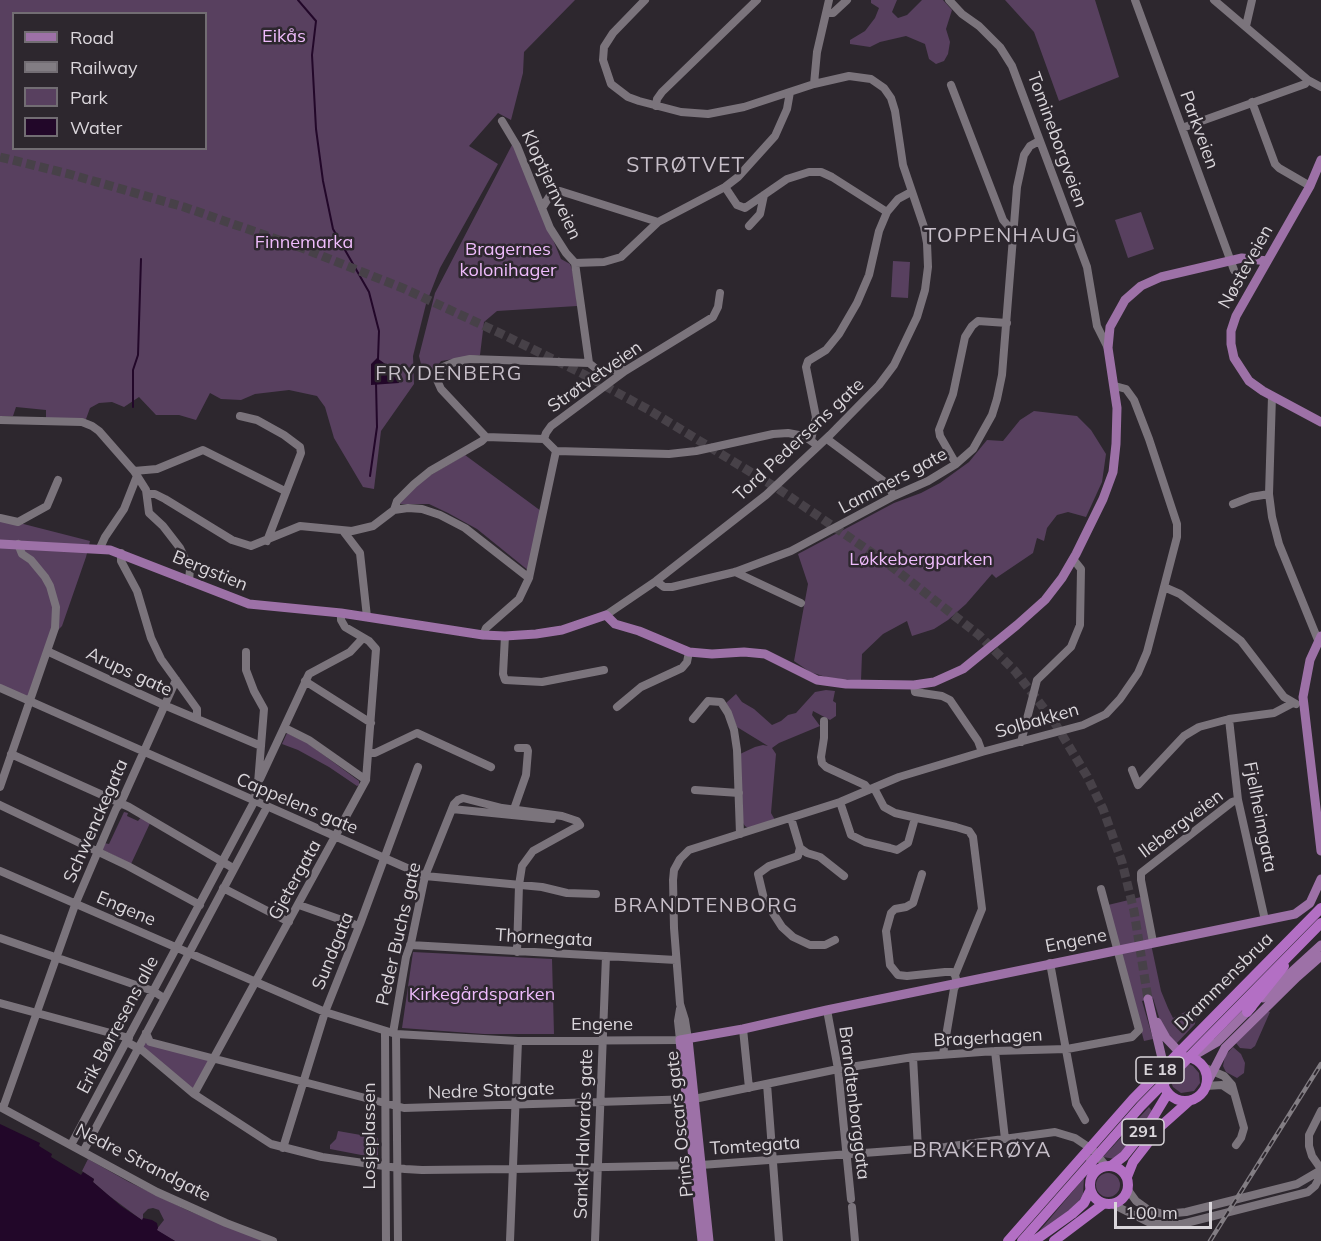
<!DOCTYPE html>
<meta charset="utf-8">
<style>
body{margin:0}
#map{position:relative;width:1321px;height:1241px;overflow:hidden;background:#2d272e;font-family:Mulish,sans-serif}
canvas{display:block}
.legend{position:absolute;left:12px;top:12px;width:195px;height:138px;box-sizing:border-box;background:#2d272e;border:2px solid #726d73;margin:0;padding:8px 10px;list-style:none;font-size:18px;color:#dad6db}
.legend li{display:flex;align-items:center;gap:12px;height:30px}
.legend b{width:30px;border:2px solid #726d73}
.scale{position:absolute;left:1114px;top:1202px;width:98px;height:27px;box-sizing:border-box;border:3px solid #dad6db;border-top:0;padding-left:8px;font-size:18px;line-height:21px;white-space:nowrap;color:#dad6db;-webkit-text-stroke:4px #2d272e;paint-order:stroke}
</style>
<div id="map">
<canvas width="1321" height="1241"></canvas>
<ul class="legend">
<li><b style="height:8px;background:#9d71a7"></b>Road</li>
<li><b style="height:8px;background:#827d83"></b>Railway</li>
<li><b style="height:16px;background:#58405f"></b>Park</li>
<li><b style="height:16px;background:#220729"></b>Water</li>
</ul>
<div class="scale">100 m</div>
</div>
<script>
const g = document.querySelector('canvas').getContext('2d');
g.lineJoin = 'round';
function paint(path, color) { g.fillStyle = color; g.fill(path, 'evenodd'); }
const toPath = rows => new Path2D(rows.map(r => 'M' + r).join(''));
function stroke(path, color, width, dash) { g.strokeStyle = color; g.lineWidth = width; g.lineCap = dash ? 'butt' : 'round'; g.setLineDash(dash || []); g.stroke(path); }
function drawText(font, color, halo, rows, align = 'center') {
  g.font = font + ' Mulish,sans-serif'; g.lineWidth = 5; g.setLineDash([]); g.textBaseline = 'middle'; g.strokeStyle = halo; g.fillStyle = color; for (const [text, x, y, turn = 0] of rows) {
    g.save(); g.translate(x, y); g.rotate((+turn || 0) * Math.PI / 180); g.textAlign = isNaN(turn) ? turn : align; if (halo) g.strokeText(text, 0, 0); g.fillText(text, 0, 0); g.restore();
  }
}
paint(toPath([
 [0,0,575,0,524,52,523,73,511,120,498,113,469,146,498,164,440,268,426,304,413,356,414,384,381,431,374,489,363,487,334,438,325,407,317,396,289,390,255,394,241,400,221,399,210,393,196,420,179,415,156,415,139,397,124,407,112,402,99,403,90,408,86,419,46,418,46,410,16,407,13,416,0,416],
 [14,14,206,14,206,148,14,148],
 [871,0,897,0,892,12,898,18,907,15,922,0,943,0,952,10,946,29,950,42,948,54,944,61,936,64,929,59,925,44,906,36,880,42,870,47,850,44,850,40,865,31,875,18,879,8,871,3],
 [1005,0,1095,0,1119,77,1059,101,1034,32],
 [513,143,561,259,570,264,575,277,577,306,497,311,484,322,480,355,441,361,436,368,435,376,422,368,419,356,435,293],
 [1141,212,1154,249,1128,258,1115,220],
 [893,261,910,262,908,298,891,297],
 [1034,411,1077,416,1091,430,1106,454,1102,482,1086,517,1068,512,1057,515,1047,528,1044,541,1037,538,1033,553,996,578,992,574,966,604,948,620,934,629,912,636,907,621,883,634,862,654,861,681,829,678,810,672,794,661,808,584,798,554,894,503,921,493,940,483,969,462,987,440,1003,441,1020,420],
 [465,455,541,511,529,571,477,529,448,513,429,504,400,504,402,499,424,479],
 [0,518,90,541,86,557,62,626,55,633,29,702,0,688],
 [826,690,835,691,833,701,836,703,836,716,830,720,813,711,812,715,820,726,779,743,772,748,776,754,771,813,775,820,748,828,745,826,743,823,740,754,755,747,763,745,768,746,737,727,726,703,736,694,742,702,754,709,772,725,781,721,788,715,796,713,815,692],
 [287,733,306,742,359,781,359,785,357,786,329,767,298,750,282,744],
 [124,812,128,813,127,816,138,821,142,816,151,821,131,864,103,850,102,847,104,843,109,844],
 [1141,897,1161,991,1168,1008,1173,1018,1197,1006,1195,1024,1176,1044,1162,1027,1153,998,1142,1001,1153,1039,1144,1041,1108,905],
 [413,952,552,959,554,1034,484,1034,402,1028],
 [1267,1011,1270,1012,1255,1046,1251,1049,1240,1048,1236,1043],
 [142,1039,212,1058,194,1094,138,1047],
 [1233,1047,1241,1054,1245,1063,1244,1073,1237,1078,1226,1072,1223,1066,1225,1056],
 [1189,1064,1193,1066,1199,1073,1200,1083,1194,1091,1181,1093,1173,1087,1171,1082],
 [1149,1107,1152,1111,1134,1138,1115,1159,1103,1157],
 [338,1131,378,1138,378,1155,377,1158,330,1149,330,1145,336,1139],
 [88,1159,129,1182,189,1211,264,1241,175,1241,156,1230,164,1220,159,1210,153,1208,148,1209,143,1214,143,1221,108,1195,93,1182,94,1179,82,1171],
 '1096 1185a12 12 0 1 1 24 0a12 12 0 1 1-24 0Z',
 [1084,1178,1083,1194,1077,1205,1036,1235]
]), '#58405f');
paint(toPath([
 [377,358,398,373,399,383,371,385,371,364],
 [0,1124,40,1143,39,1146,52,1154,51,1157,81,1175,83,1172,94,1179,93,1182,121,1206,142,1220,143,1218,152,1220,157,1223,158,1228,157,1230,175,1241,0,1241]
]), '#220729');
stroke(toPath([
 [298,0,316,21,312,55,316,129,323,181,333,229,369,292,379,331,378,359],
 [133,407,133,370,138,355,141,259],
 [370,476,377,427,376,383]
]), '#220729', 2);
stroke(toPath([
 [0,157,69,174,184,207,302,248,405,289,506,336,583,374,649,410,780,490,887,563,979,635,1015,671,1053,720,1087,776,1103,809,1122,862,1134,911,1148,999]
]), '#474148', 9, [9, 4.5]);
stroke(toPath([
 [949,0,962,14,979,26,1000,47,1012,66,1087,267,1097,326,1108,348],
 [1135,0,1234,270],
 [1214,0,1308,80,1321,87],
 [827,13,833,13,847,0],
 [1246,26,1252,0],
 [814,84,817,52,829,0],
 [951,85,1003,220,1009,227,1013,227],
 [1252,102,1275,164,1279,168,1310,186],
 [656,106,657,99,662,92,757,0],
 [502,121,517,146,550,228,566,253,575,263,589,363,599,371,621,369,625,371],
 [1182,128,1305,84,1308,80],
 [725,187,737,205,745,208,787,179,809,172,821,172,832,177,887,212],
 [542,208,551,194,560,191,658,222],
 [749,226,760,214,764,195],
 [575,263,604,262,621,257,658,222,725,187,738,177,775,136,787,109,790,92],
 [1272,396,1269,494,1272,517,1279,544,1318,640],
 [240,416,257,420,284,435,300,447,301,453,267,541],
 [0,420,82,422,92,426,99,431,134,471,146,490,149,513,163,526,180,548,190,569,189,581],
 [486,437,441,389,437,380,441,368,455,362,470,359,589,363],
 [827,439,886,483,894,496],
 [811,440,816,417,806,367,808,361,826,350,839,334,857,303,869,275,879,231,887,212,898,199,911,192],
 [556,451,669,454,696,451,773,434,788,433,804,436,814,443],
 [556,451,544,439,546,433,551,426,625,371,713,317,718,307,720,293],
 [956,464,940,436,939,430,953,394,965,337,972,326,978,321,1007,323],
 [134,471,157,469,203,450,285,491],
 [147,494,155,494,165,499,232,540,251,546,300,526,352,531,373,526,394,510,408,508,422,509,440,515,465,528,529,578],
 [1233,504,1251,497,1269,494],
 [394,510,397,501,414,484,430,471,482,441,486,437,544,439],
 [0,518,18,522,47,506,58,480],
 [344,532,360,553,367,617],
 [100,548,105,537,124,509,137,476],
 [121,553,121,561,137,591,151,638,161,659,197,709,197,719],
 [735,572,801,603],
 [656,581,664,587,672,587,735,572,791,551,894,496,928,481,956,464,973,449,992,415,997,399,1002,375,1017,187,1024,155,1030,146,1039,141],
 [1164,587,1180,594,1241,641,1284,697,1296,704],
 [606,615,656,581,766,495,830,435,879,385,894,365,917,317,925,290,928,267,927,243,924,227,903,165,895,111,891,98,884,88,871,79,849,76,814,84,744,107,708,114,681,112,639,101,628,97,611,84,603,60,604,47,613,33,645,0],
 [483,635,486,628,519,599,529,578,556,451],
 [505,636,503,674,505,680,542,682,604,670],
 [49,652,164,705,261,746],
 [305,681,371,723],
 [914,685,915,692,942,696,950,700,978,741,982,752],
 [0,688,425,876,542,887,567,893,596,894],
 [617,707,641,687,682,668,687,662,689,652],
 [693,719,708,701,721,702,728,713,734,730,737,750,740,834],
 [1229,719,1238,800,1265,920],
 [824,721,824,738,821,757,822,763,826,767,865,785,869,790],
 [285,728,309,740,366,780],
 [1021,742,1037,680,1071,647,1080,625,1081,569,1073,559],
 [369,753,375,753,417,733,491,767],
 [11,754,129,807,233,868],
 [1132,770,1138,785,1184,736,1199,727,1229,719,1274,713,1293,703],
 [260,779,309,674,350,652,363,638],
 [0,787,55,628,56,607,50,586,45,577,31,560,22,554,18,544],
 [874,788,884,807,895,813,956,827,969,831,973,837,982,909,955,975,957,983,954,989,943,1054],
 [695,790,739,793],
 [840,802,851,835,865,842,890,848,897,850,908,843,915,818],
 [0,805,128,866,200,905],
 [452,809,552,819],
 [514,809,526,775,528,751,527,748,518,748],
 [791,818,800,848,798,856,769,866,758,874,764,899,782,927,793,937,810,945,825,945,835,940],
 [800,848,807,853,820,857,844,876],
 [0,871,325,1012,396,1034,518,1041,680,1040,678,1021,680,1009],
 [922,874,913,903,906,907,895,909,891,913,886,931,890,965,898,975,907,976,945,972,952,972,955,975],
 [223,888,289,922],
 [299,905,359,926],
 [0,938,153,991,164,998],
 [1153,942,1141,880,1141,873,1232,802,1238,800],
 [410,945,676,960],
 [1050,963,1076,1104,1085,1120],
 [0,1003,129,1038],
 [827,1010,838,1069,851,1199],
 [743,1029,749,1088],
 [385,1031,386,1241],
 [146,1033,150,1042,404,1108,694,1099,838,1069,913,1057,995,1051,1067,1049,1132,1037,1139,1030,1101,889],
 [393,1033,406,957,411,943,425,876,454,804,458,800,463,798,502,808,562,816,577,821,580,825,533,851,522,866,519,885,517,952],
 [396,1034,398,1241],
 [688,1039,685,1020,680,1004,674,928,673,880,674,870,680,859,689,850,840,802,899,777,982,752,1083,725,1106,714,1120,699,1138,673,1147,652,1164,587,1177,537,1177,524,1149,439,1134,400,1126,389,1115,386],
 [127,1042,143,1051,194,1094,271,1144,322,1157,405,1169,422,1170,513,1169,701,1165,945,1147,1055,1132,1075,1138,1093,1150,1106,1166],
 [995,1051,1005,1139],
 [913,1057,918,1149],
 [1203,1067,1224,1076,1232,1085,1244,1128,1241,1138,1236,1145],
 [767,1084,779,1241],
 [1206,1086,1222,1085,1234,1093],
 [194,1094,366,780,376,649,369,641,345,627,341,620,341,613],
 [0,1107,157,1192,226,1223,273,1241],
 [3,1108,75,905,116,809,123,798,176,680],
 [1321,1111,1309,1135,1309,1146,1312,1156,1321,1169],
 [71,1145,254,802,258,783,264,709,254,691,246,670,246,652],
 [283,1148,325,1012,360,924,418,767],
 [83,1152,267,807],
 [1090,1159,1094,1173],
 [1128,1190,1136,1201,1150,1211,1164,1214,1186,1212,1297,1184,1321,1170],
 [1112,1204,1152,1224,1182,1224,1308,1192,1315,1186,1321,1175],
 [852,1207,855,1241],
 [510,1241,518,1041],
 [595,1241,606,956]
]), '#7b747c', 8);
stroke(toPath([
 [1321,160,1310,186,1236,316,1231,331,1231,344,1234,358,1249,381,1263,391,1321,422],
 [0,544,110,550,249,604,341,613,483,635,505,636,536,634,562,630,606,615,615,624,639,631,689,652,712,654,744,652,765,654,817,680,846,684,914,685,934,682,963,669,1017,625,1045,600,1062,578,1076,554,1103,499,1113,472,1116,444,1117,408,1108,348,1110,327,1125,300,1141,286,1161,277,1242,258,1267,261],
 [1321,636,1310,660,1303,697,1321,851],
 [1263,998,1321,945],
 [1148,999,1165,1071],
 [1157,1022,1166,1038,1183,1056],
 [688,1039,709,1241],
 [1191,1057,1217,1042,1252,1007],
 [1207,1083,1225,1048,1297,977,1321,956],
 [702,1241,680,1040,743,1029,827,1010,1295,914,1310,903,1321,879]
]), '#9d71a7', 9);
stroke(toPath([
 [1247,1012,1284,966],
 '1163 1079a22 22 0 1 1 44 0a22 22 0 1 1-44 0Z',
 '1090 1185a19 19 0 1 1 38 0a19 19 0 1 1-38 0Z',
 [1111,1166,1124,1156,1148,1126,1168,1093],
 [1127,1177,1133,1162,1161,1126,1189,1101],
 [1008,1241,1133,1099,1321,908],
 [1022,1241,1141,1106,1321,923],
 [1034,1241,1072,1214,1084,1203,1090,1191],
 [1054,1241,1103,1204]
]), '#b36fc4', 10);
const rail = toPath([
 [1210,1241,1321,1064]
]);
stroke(rail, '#827d83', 4.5);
stroke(rail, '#2d272e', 2, [7]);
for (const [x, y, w] of [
 [1160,1070,48],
 [1143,1132,42]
]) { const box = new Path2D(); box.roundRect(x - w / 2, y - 13, w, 26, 4.5); g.fillStyle = '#2d272e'; g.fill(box); stroke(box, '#dad6db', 1.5); }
drawText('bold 16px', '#dad6db', null, [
 ["E 18",1160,1070],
 ["291",1143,1132]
]);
drawText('18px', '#efbcfc', '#2d272e', [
 ["Eikås",284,37],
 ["Finnemarka",304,243],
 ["Bragernes",508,250],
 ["kolonihager",508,271],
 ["Løkkebergparken",921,560],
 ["Kirkegårdsparken",482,995]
]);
drawText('18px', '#dad6db', '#2d272e', [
 ["Parkveien",1199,130,70],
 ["Tomineborgveien",1057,140,70],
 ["Kloptjernveien",551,185,65],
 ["Nøsteveien",1246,267,-61],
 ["Strøtvetveien",595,377,-35],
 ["Tord Pedersens gate",799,440,-43],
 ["Lammers gate",893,481,-28],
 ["Bergstien",210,571,22],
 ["Arups gate",129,672,25],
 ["Solbakken",1037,721,-16],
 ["Cappelens gate",297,804,23],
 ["Fjellheimgata",1260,817,79],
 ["Schwenckegata",96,821,-66],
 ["Ilebergveien",1181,824,-37],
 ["Gjetergata",295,880,-61],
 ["Engene",126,909,23],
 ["Peder Buchs gate",399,934,-77],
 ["Thornegata",544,938,3],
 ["Engene",1076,941,-11],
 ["Sundgata",333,951,-68],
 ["Drammensbrua",1224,982,-45],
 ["Erik Børresens alle",118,1025,-62],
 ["Engene",602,1025],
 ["Bragerhagen",988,1038,-3],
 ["Nedre Storgate",491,1091,-2],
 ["Brandtenborggata",854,1103,83],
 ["Prins Oscars gate",680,1124,-96],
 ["Sankt Halvards gate",584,1134,-88],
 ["Losjeplassen",370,1136,-90],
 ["Tomtegata",755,1146,-4],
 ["Nedre Strandgate",143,1163,27]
]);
g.letterSpacing = '1.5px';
drawText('20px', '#c7bfc9', '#2d272e', [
 ["TOPPENHAUG",1001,236],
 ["FRYDENBERG",449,374],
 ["BRANDTENBORG",706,906]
]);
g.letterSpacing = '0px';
g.letterSpacing = '1.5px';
drawText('21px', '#c7bfc9', '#2d272e', [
 ["STRØTVET",686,166],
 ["BRAKERØYA",982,1151]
]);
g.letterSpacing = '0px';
</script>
